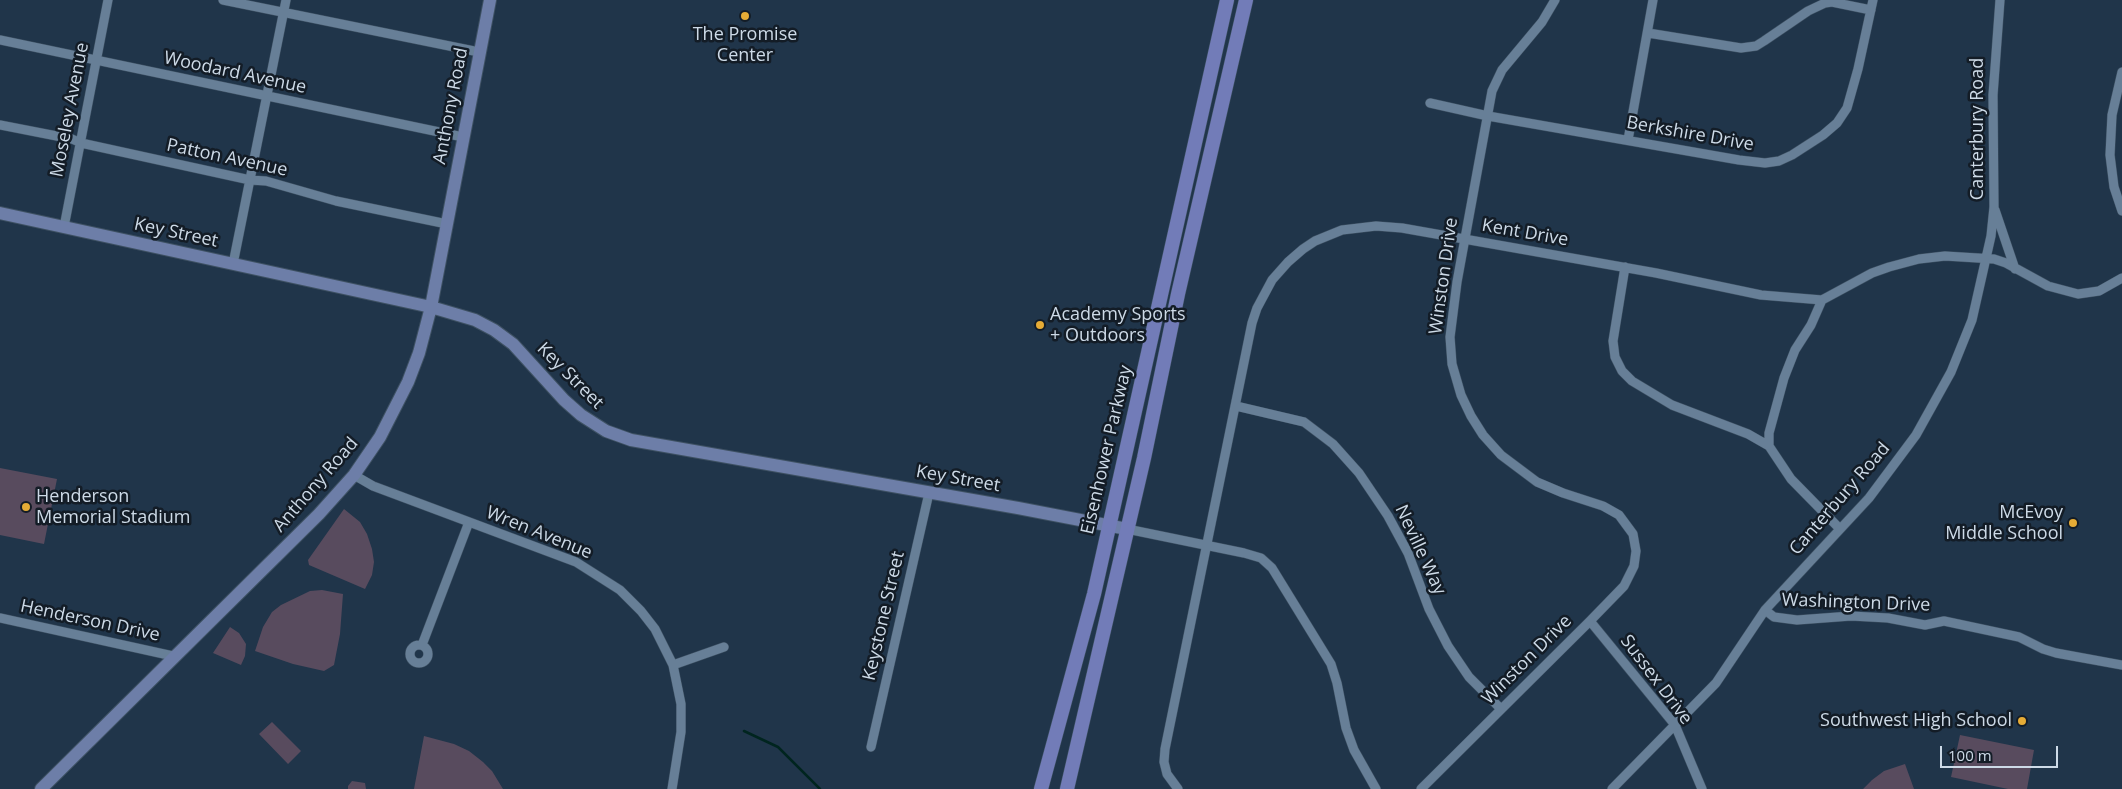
<!DOCTYPE html>
<style>
body{margin:0}
#map{position:relative;width:2122px;height:789px;overflow:hidden;background:#20354a;font-family:"Open Sans",sans-serif}
canvas{display:block}
.scale{position:absolute;left:1940px;top:746px;width:118px;height:22px;box-sizing:border-box;border:2px solid #cddae7;border-top:0;padding-left:6px;font-size:15px;line-height:18px;white-space:nowrap;color:#cddae7;-webkit-text-stroke:4px #131c26;paint-order:stroke}
</style>
<div id="map">
<canvas width="2122" height="789"></canvas>
<div class="scale">100 m</div>
</div>
<script>
const g = document.querySelector('canvas').getContext('2d');
g.lineJoin = 'round';
function paint(path, color) { g.fillStyle = color; g.fill(path, 'evenodd'); }
const toPath = rows => new Path2D(rows.map(r => 'M' + r).join(''));
function stroke(path, color, width, dash) { g.strokeStyle = color; g.lineWidth = width; g.lineCap = dash ? 'butt' : 'round'; g.setLineDash(dash || []); g.stroke(path); }
function drawText(font, color, halo, rows, align = 'center') {
  g.font = font + ' "Open Sans",sans-serif'; g.lineWidth = 5; g.setLineDash([]); g.textBaseline = 'middle'; g.strokeStyle = halo; g.fillStyle = color; for (const [text, x, y, turn = 0] of rows) {
    g.save(); g.translate(x, y); g.rotate((+turn || 0) * Math.PI / 180); g.textAlign = isNaN(turn) ? turn : align; if (halo) g.strokeText(text, 0, 0); g.fillText(text, 0, 0); g.restore();
  }
}
paint(toPath([
 [0,468,57,479,44,544,0,535],
 [344,509,360,522,367,534,372,549,374,562,372,575,365,589,309,565,308,560],
 [322,590,343,594,340,634,334,665,324,671,293,664,255,651,263,627,272,612,281,605,310,591],
 [230,627,239,633,246,644,245,656,241,665,213,653],
 [272,722,301,751,288,764,259,734],
 [1960,735,2034,750,2027,789,2008,789,1951,777],
 [424,736,454,744,469,751,483,762,492,771,503,789,414,789],
 [1905,764,1914,789,1863,789,1872,780,1884,771],
 [352,781,365,783,366,789,348,789,348,786]
]), '#584b5e');
stroke(toPath([
 [744,731,778,747,820,789]
]), '#00251f', 2.5);
const street = toPath([
 [223,0,479,52],
 [1648,33,1741,48,1756,46,1764,41,1808,11,1825,3,1832,2,1871,10],
 [0,40,463,137],
 [2122,72,2112,115,2110,155,2114,187,2122,211],
 [1430,103,1488,116,1739,160,1765,163,1779,161,1792,155,1823,135,1837,123,1847,108,1858,69,1873,0],
 [0,125,72,139,81,143,250,180,266,181,336,201,447,224],
 [1628,140,1653,0],
 [1995,210,2015,269],
 [64,227,108,0],
 [233,264,286,0],
 [1625,267,1613,341,1615,357,1622,371,1632,381,1672,405,1748,434,1769,446],
 [1236,406,1304,422,1333,444,1359,473,1388,516,1408,553,1429,609,1448,646,1469,677,1501,709],
 [354,475,373,486,576,562,620,590,641,611,655,629,673,665,681,704,681,732,672,789],
 [1127,529,1244,553,1261,558,1272,568,1331,664,1337,683,1346,728,1354,750,1376,789],
 [1840,529,1791,479,1769,446,1769,433,1784,378,1795,350,1811,325,1822,300,1872,273,1889,267,1919,259,1945,256,1994,259,2006,263,2048,286,2078,294,2099,291,2122,278],
 [1765,610,1774,617,1797,620,1851,616,1888,618,1925,625,1944,621,2019,637,2043,649,2056,653,2122,665],
 [0,618,173,656],
 [1590,621,1675,725,1702,789],
 '410 654a9 9 0 1 1 18 0a9 9 0 1 1-18 0Z',
 [422,645,469,522],
 [673,665,724,647],
 [871,747,929,493],
 [1178,789,1167,774,1164,762,1165,749,1252,323,1257,308,1272,280,1288,262,1303,249,1315,241,1342,230,1376,226,1402,228,1656,273,1761,295,1822,300],
 [1421,789,1590,621,1624,586,1634,566,1636,551,1633,534,1619,515,1603,506,1563,493,1537,482,1501,455,1483,435,1471,416,1461,395,1452,364,1450,337,1457,282,1492,91,1502,70,1542,22,1555,0],
 [1612,789,1716,683,1765,610,1869,498,1916,435,1951,372,1972,320,1991,236,1994,207,1993,95,2000,0]
]);
const secondary = toPath([
 [0,213,431,307,475,320,494,330,513,344,564,400,581,415,606,431,631,440,1018,508,1127,529],
 [41,789,319,514,354,475,380,437,408,382,419,353,431,307,490,0]
]);
const primary = toPath([
 [1041,789,1094,594,1227,0],
 [1067,789,1144,458,1178,294,1246,0]
]);
stroke(street, '#3e5163', 10);
stroke(secondary, '#3e5163', 14);
stroke(primary, '#3e5163', 15);
stroke(street, '#677f97', 9);
stroke(secondary, '#6d7ea8', 12);
stroke(primary, '#727cb8', 14);
for (const [x, y, r, color] of [
 [745,16,5,"#e6ac36"],
 [1040,325,5,"#e6ac36"],
 [26,507,5,"#e6ac36"],
 [2073,523,5,"#e6ac36"],
 [2022,721,5,"#e6ac36"]
]) { const dot = new Path2D(); dot.arc(x, y, r, 0, 2 * Math.PI); g.fillStyle = color; g.fill(dot); stroke(dot, '#131c26', 2); }
drawText('18px', '#cddae7', '#131c26', [
 ["The Promise",745,35,"center"],
 ["Center",745,56,"center"],
 ["Academy Sports",1050,315],
 ["+ Outdoors",1050,336],
 ["Henderson",36,497],
 ["Memorial Stadium",36,518],
 ["McEvoy",2063,513,"right"],
 ["Middle School",2063,534,"right"],
 ["Southwest High School",2012,721,"right"]
], 'left');
drawText('18px', '#cddae7', '#131c26', [
 ["Woodard Avenue",235,73,12],
 ["Anthony Road",451,106,-79],
 ["Moseley Avenue",70,110,-79],
 ["Canterbury Road",1978,129,-90],
 ["Berkshire Drive",1690,134,10],
 ["Patton Avenue",227,158,12],
 ["Key Street",176,233,12],
 ["Kent Drive",1525,233,10],
 ["Winston Drive",1444,276,-82],
 ["Key Street",570,376,45],
 ["Eisenhower Parkway",1107,450,-77],
 ["Key Street",958,479,10],
 ["Anthony Road",316,485,-49],
 ["Canterbury Road",1840,499,-49],
 ["Wren Avenue",539,533,22],
 ["Neville Way",1420,550,65],
 ["Washington Drive",1856,603,2],
 ["Keystone Street",884,616,-77],
 ["Henderson Drive",90,621,12],
 ["Winston Drive",1527,660,-45],
 ["Sussex Drive",1656,680,53]
]);
</script>
